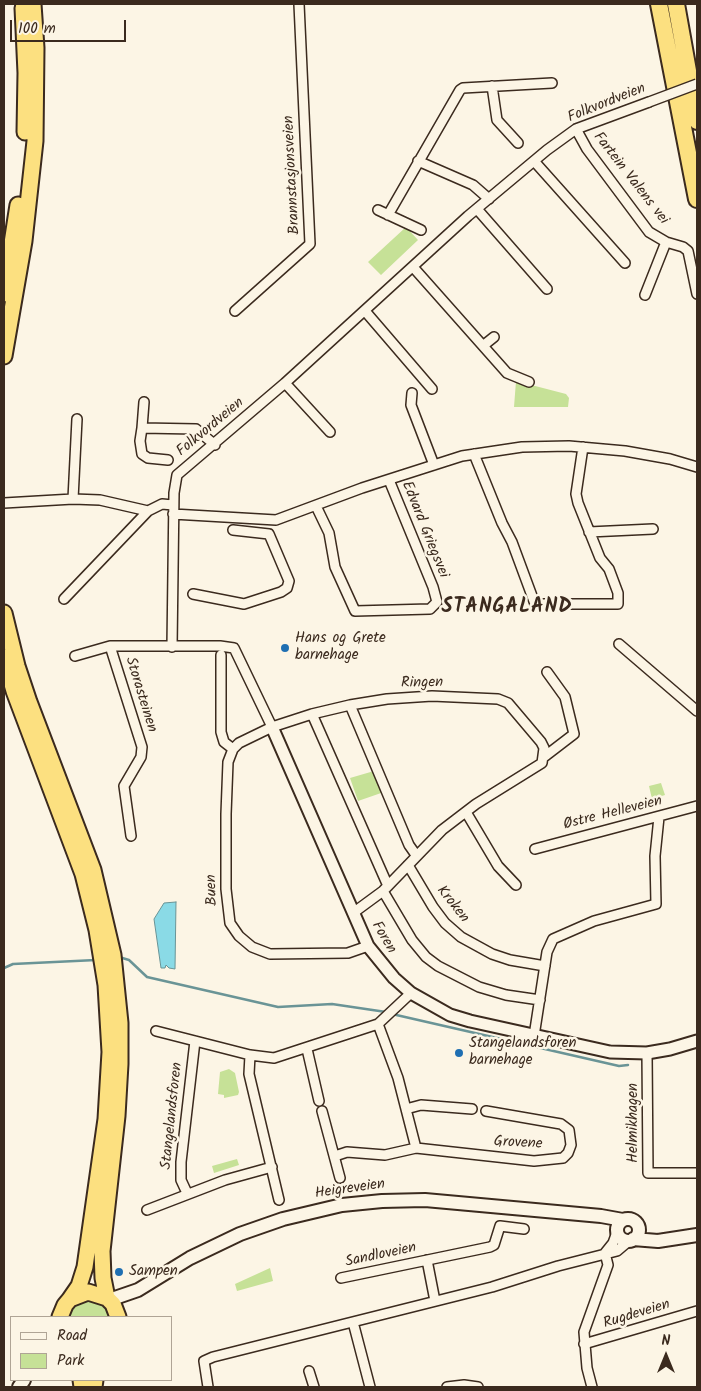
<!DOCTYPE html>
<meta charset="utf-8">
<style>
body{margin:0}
#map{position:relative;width:701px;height:1391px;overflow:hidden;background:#fcf5e5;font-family:Kalam,sans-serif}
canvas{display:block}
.frame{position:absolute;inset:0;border:5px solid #3b2a1e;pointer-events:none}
.legend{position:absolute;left:10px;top:1316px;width:162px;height:65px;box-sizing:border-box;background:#fcf5e5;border:1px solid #afa495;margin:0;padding:6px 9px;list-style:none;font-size:15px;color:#3b2a1e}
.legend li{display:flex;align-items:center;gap:10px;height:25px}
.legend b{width:25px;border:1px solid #afa495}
.north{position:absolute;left:641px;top:1331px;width:50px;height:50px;-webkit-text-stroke:4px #fcf5e5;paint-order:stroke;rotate:0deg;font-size:14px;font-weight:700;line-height:20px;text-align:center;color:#3b2a1e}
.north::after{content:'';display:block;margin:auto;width:18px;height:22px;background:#3b2a1e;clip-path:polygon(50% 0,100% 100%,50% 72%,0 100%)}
.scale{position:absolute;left:10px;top:20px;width:116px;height:22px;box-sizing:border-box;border:2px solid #3b2a1e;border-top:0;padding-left:6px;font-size:15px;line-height:18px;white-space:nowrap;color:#3b2a1e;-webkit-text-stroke:4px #fcf5e5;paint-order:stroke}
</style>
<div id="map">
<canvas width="701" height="1391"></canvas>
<div class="frame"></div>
<ul class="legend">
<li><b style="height:6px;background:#fcf5e5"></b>Road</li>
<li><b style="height:14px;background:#c6e197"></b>Park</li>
</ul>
<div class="north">N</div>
<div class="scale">100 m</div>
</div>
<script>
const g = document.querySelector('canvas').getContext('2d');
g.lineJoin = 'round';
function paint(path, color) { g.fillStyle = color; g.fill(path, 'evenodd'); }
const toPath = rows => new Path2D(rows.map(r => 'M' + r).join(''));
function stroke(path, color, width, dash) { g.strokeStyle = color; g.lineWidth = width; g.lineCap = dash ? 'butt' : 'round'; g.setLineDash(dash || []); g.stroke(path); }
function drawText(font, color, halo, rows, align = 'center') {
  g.font = font + ' Kalam,sans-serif'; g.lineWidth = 5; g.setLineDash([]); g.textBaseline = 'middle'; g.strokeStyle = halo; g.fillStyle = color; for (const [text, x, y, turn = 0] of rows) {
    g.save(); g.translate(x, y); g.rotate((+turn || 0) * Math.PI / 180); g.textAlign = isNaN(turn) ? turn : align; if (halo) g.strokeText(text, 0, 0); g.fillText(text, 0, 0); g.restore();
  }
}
paint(toPath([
 [406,227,418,240,381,275,368,262],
 [516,381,566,394,569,398,568,407,514,407],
 [374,771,384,792,358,801,350,778],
 [661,783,665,795,652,799,649,786],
 [229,1069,235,1073,239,1092,238,1095,224,1098,224,1095,218,1094,220,1072],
 [237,1159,239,1165,214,1173,212,1166],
 [270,1268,273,1281,237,1291,235,1284],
 [86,1300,99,1302,104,1305,111,1317,68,1317,74,1306]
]), '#c6e197');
const water = toPath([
 [176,902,175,969,169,968,166,965,165,968,161,968,154,919,164,903,176,902]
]);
paint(water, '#8adae6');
stroke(water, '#6a9496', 1);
stroke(toPath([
 [119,957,129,960,147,977,278,1007,332,1004,386,1012],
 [4,968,13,964,96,960],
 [392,1014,619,1066,628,1065]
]), '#6a9496', 2.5);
const minor = toPath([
 [492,86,497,120,518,143],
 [576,129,587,149,649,232,666,242,683,247,688,251,697,294],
 [418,161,473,185,489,199],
 [534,161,625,263],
 [477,209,547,289],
 [378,210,421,230],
 [388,215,460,90,463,88,552,83],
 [413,267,507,373,529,382],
 [645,295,666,242],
 [235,311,310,244,299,4],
 [365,311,432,389],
 [484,345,494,337],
 [285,383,330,432],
 [412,393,411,405,434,465],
 [142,428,144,402],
 [474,454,502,523,512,542,535,604,618,604,618,593,609,569,600,558,578,503,576,494,583,447],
 [168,460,148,458,142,454,140,441,142,428,196,429,215,445],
 [73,499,77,419],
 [4,503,73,499,100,500,148,511],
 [316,506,329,533,335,567,355,611,430,609,437,602,433,587,389,480],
 [173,514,276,520,362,488,462,456,522,447,569,446,625,451,670,459,697,467],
 [589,532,653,529],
 [193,594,244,604,281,592,287,588,289,581,269,534,233,530],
 [64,599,148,511,162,504,173,505],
 [619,644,697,711],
 [110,646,142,747,141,757,124,786,131,836],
 [172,647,174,493,177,475,285,383,468,216,547,150,576,129,649,102],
 [221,655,221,732,224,742,233,749],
 [75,656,110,646,220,646,234,648,272,727],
 [350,705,409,845,416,855],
 [312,714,388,886],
 [544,757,574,734,565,697,547,672],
 [466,812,498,866,516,885],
 [535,849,697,806],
 [408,865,433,907,445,923,461,937,492,954,510,960,545,966],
 [383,891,412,940,426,957,438,966,479,987,506,995,540,1000],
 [353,913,383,891,442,830,476,804,542,763,544,748,541,742,508,703,498,699,432,696,387,699,350,705,312,714,272,727,239,743,233,749,228,762,226,814,226,889,230,923,239,936,252,947,270,954,348,953,368,946],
 [378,1024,398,1078,416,1148],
 [156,1031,250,1055,274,1058,378,1024,411,993],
 [534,1036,547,952,553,939,594,921,656,904,655,856,659,817],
 [307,1049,319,1101],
 [647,1053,648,1173,697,1173],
 [250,1055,249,1074,279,1200],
 [406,1109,421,1105,472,1109],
 [322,1111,340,1178],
 [335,1156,347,1152,385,1155,416,1148,534,1161,563,1158,568,1153,571,1145,569,1130,561,1124,486,1111],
 [187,1193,181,1180,181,1162,195,1041],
 [147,1210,225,1180,272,1167],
 [605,1253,613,1243,617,1232],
 [427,1260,435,1301],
 [341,1278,490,1247,494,1245,500,1226,524,1229],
 [353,1322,370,1387],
 [584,1344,697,1311],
 [309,1371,314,1387],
 [208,1387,204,1361,213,1357,492,1287,558,1266,617,1251,630,1240],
 [447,1387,464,1385,478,1387],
 [592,1387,587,1368,584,1332,608,1265,605,1253]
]);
const tertiary = toPath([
 [272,727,368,946,394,978,411,993,450,1015,470,1021,610,1052,647,1053,670,1049,697,1041]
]);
const secondary = toPath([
 '617 1230a11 11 0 1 1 22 0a11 11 0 1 1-22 0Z',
 [633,1239,658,1241,697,1235],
 [109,1300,138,1290,190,1258,240,1234,283,1219,342,1205,382,1201,425,1200,601,1216,623,1220],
 [19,1387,24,1380]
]);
const trunk = toPath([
 [23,8,26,73,25,132],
 [4,294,18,205],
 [4,356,24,241,35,141,36,48,33,4],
 [4,613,17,666,29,702,93,870,113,955,120,1023,120,1064,117,1116,102,1251,103,1278,107,1298],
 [4,657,14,691,83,874,97,930,106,985,110,1052,106,1119,85,1267,79,1286,70,1299],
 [60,1317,65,1305,70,1299,88,1292,107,1298,113,1304,118,1317],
 [81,1380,82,1387],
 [94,1387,95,1380]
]);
const motorway = toPath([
 [659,4,697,199],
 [676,4,697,121]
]);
stroke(minor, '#3b2a1e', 12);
stroke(tertiary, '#3b2a1e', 15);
stroke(secondary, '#3b2a1e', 16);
stroke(trunk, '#3b2a1e', 19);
stroke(motorway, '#3b2a1e', 20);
stroke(minor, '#fcf5e5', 9);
stroke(tertiary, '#fcf5e5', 11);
stroke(secondary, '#fcf5e5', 12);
stroke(trunk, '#fce080', 15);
stroke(motorway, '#fce080', 16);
const minorBridge = toPath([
 [649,102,697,84]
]);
stroke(minorBridge, '#3b2a1e', 12, []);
stroke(minorBridge, '#fcf5e5', 9);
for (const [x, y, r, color] of [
 [285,648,5,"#1f6fb2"],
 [459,1053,5,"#1f6fb2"],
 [119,1272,5,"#1f6fb2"]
]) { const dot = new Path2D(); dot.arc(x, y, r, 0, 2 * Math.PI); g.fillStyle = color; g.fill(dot); stroke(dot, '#fcf5e5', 2); }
drawText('15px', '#3b2a1e', '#fcf5e5', [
 ["Folkvordveien",607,104,-22],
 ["Brannstasjonsveien",293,175,-93],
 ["Fartein Valens vei",630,179,52],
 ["Folkvordveien",211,428,-40],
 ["Edvard Griegsvei",424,530,68],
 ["Ringen",422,684,-1],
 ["Storasteinen",140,695,73],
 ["Østre Helleveien",613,814,-14],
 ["Buen",213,890,-92],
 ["Kroken",452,905,51],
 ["Foren",383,938,59],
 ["Stangelandsforen",173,1116,-84],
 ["Helmikhagen",634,1123,-90],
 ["Grovene",518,1144,3],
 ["Heigreveien",350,1190,-8],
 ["Sandloveien",381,1256,-12],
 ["Rugdeveien",637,1315,-17]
]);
drawText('15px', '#3b2a1e', '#fcf5e5', [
 ["Hans og Grete",295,639],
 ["barnehage",295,656],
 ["Stangelandsforen",469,1044],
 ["barnehage",469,1061],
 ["Sampen",129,1272]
], 'left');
g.letterSpacing = '1px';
drawText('bold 20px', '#3b2a1e', '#fcf5e5', [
 ["STANGALAND",507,609]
]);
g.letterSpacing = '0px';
</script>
